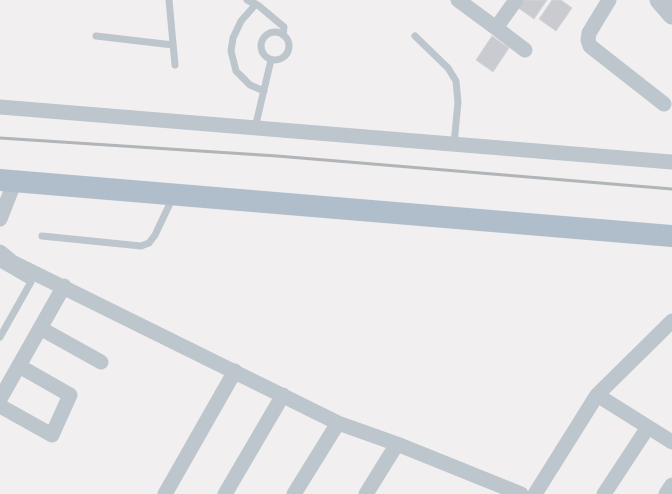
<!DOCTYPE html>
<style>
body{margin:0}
canvas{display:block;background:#f1efef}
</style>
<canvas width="672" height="494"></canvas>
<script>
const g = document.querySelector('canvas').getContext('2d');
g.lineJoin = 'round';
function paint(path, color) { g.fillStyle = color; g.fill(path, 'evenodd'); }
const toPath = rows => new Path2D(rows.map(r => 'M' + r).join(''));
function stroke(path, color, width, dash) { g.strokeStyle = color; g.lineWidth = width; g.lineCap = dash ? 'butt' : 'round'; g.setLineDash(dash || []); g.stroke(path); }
const building = toPath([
 [522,0,547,0,534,19,517,7,522,0],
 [552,0,561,0,572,8,556,31,539,19,552,0],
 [492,36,509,48,493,72,476,60,492,36]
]);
paint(building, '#c9cbd1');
stroke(building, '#d3d5da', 1);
stroke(toPath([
 [169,0,175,65],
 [247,0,259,6,284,27,283,35],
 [256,4,241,21,233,38,231,51,236,71,250,85,264,91],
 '261 46a14 14 0 1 1 28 0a14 14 0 1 1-28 0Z',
 [96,36,173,45],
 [415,36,448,68,456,81,458,102,454,144],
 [255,128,271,60],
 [42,236,141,246,149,243,155,235,173,197],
 [0,264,31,282,0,337]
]), '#bec6cd', 7);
stroke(toPath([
 [458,0,496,28,516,0],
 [609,0,589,33,588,40,590,46,664,104],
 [496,28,525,50],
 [0,107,672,162],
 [0,219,15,181],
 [0,252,12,262,338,423,397,444,366,494],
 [40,328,101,362],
 [597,395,672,442],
 [0,399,64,286],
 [0,406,52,435,70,395,19,366],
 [397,444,521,494],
 [165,494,235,371],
 [225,494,283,395],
 [294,494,338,423],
 [535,494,597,395,672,321],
 [604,494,648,427],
 [666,494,672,485]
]), '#bec6cd', 15);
stroke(toPath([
 [659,0,672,15]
]), '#bec6cd', 19);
stroke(toPath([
 [0,180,672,236]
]), '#b0becc', 22);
stroke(toPath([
 [0,138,277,156,672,189]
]), '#b1b4b8', 3);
</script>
